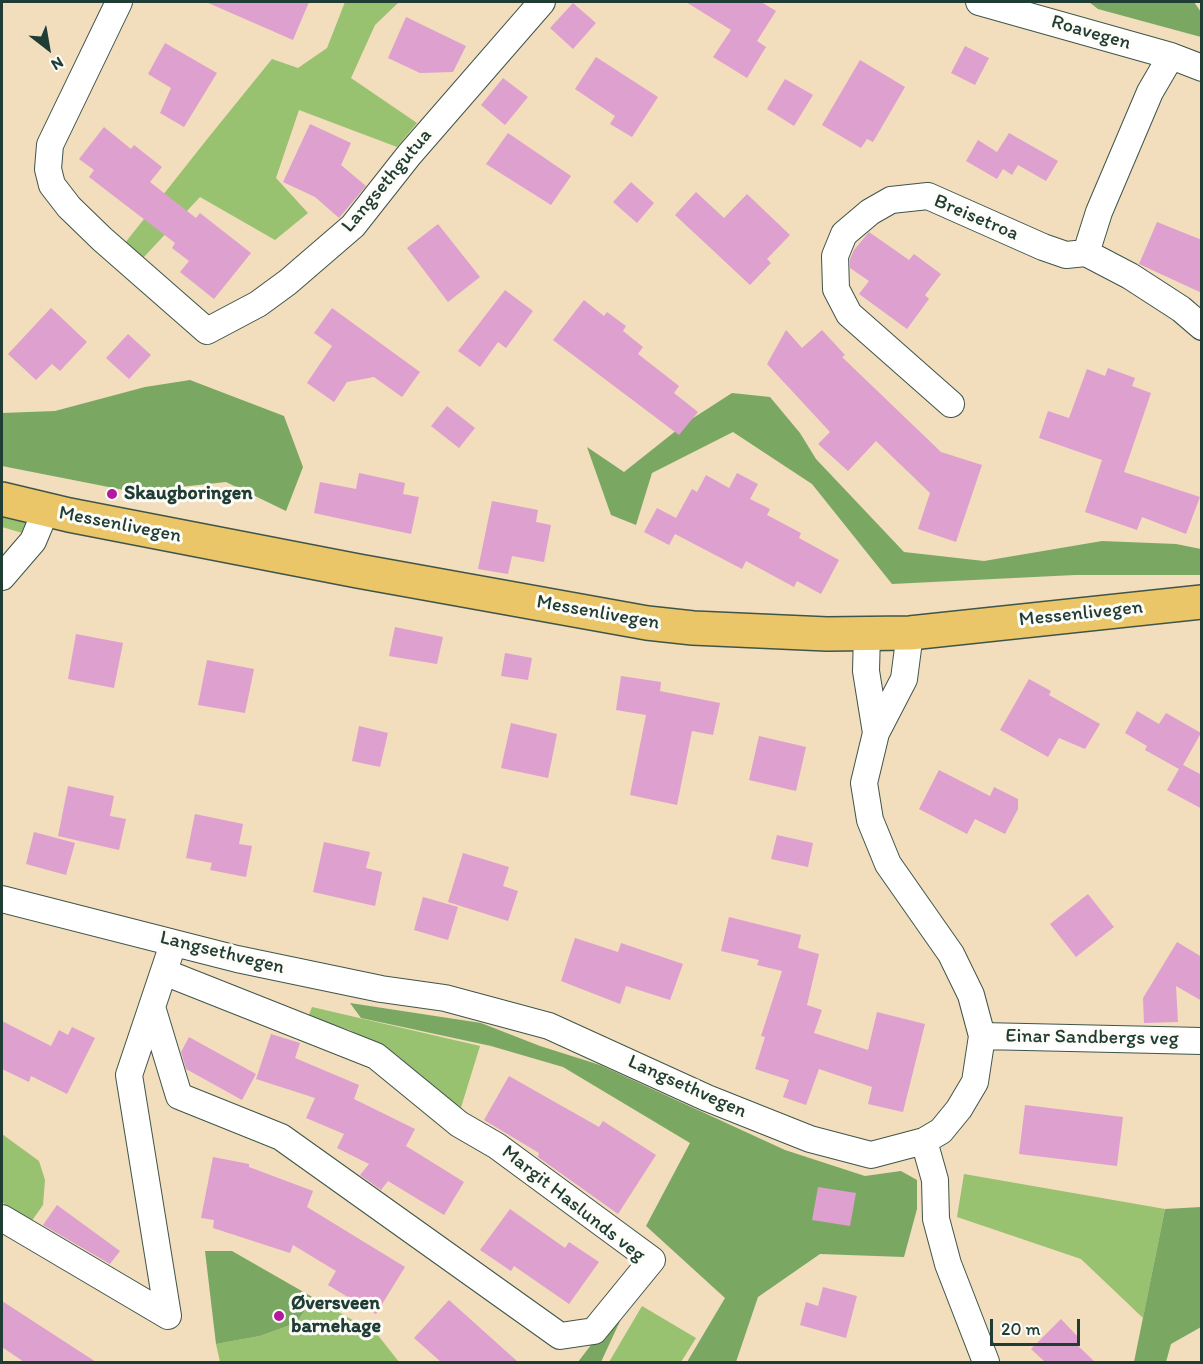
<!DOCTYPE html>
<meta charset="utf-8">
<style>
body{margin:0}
#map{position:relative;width:1203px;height:1364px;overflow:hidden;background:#f2ddbd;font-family:Itim,sans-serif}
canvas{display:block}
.frame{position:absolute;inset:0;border:3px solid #1f3d34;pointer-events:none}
.north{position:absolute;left:18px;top:18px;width:60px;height:60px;-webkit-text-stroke:4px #fdfcf7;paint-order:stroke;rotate:149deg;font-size:16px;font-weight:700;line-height:24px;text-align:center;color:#1f3d34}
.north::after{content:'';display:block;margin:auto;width:21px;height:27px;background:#1f3d34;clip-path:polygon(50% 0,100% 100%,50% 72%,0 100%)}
.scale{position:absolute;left:990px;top:1319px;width:90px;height:27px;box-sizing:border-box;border:3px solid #1f3d34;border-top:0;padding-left:8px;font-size:18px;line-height:21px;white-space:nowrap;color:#1f3d34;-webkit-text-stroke:4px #fdfcf7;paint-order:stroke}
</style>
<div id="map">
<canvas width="1203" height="1364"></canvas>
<div class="frame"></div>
<div class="north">N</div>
<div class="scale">20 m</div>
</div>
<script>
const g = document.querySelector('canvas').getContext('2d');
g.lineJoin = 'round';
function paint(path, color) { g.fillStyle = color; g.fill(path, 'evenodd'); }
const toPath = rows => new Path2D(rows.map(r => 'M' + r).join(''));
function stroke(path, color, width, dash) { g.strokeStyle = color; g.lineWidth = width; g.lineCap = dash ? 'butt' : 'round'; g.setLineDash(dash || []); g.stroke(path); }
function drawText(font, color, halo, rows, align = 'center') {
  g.font = font + ' Itim,sans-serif'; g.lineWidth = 6; g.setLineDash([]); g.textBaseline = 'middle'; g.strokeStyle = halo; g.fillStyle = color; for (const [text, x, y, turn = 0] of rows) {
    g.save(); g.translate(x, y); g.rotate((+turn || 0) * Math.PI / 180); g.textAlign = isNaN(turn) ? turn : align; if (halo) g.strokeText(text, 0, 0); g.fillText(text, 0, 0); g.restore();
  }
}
paint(toPath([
 [345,2,399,2,375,25,351,78,417,123,397,147,299,110,276,178,308,213,275,240,200,197,143,258,125,243,208,138,272,59,298,68,327,48],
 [2,515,24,520,38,530,36,537,2,527],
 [312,1007,480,1046,459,1114,393,1056,350,1030,308,1017],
 [2,1134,39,1161,45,1180,43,1205,31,1222,2,1202],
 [964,1174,1165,1209,1143,1318,1081,1259,957,1217],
 [314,1298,377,1334,399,1362,220,1362,216,1344,260,1336,296,1323],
 [642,1306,696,1338,681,1362,609,1362]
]), '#98c26f');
paint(toPath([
 [1089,2,1194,2,1201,12,1201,37,1098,9],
 [190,380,284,416,303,467,286,511,226,482,134,492,2,466,2,413,55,411,145,387],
 [732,393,770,397,800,433,816,459,904,552,984,561,1102,541,1176,544,1201,549,1201,575,1075,575,892,584,812,484,733,432,652,473,636,525,611,515,587,447,624,472,687,422],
 [350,1003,481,1023,540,1046,600,1065,785,1150,865,1176,901,1171,917,1180,917,1209,904,1257,820,1254,758,1297,736,1362,687,1362,725,1298,646,1226,690,1143,563,1067,491,1046,361,1018],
 [1201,1207,1201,1327,1171,1344,1166,1362,1134,1362,1165,1209],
 [205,1251,232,1251,314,1298,296,1323,260,1336,216,1344],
 [621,1319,601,1362,578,1362,607,1324]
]), '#7aa862');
paint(toPath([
 [206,2,309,2,293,40],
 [686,2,761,2,776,11,757,41,766,47,747,78,713,57,731,30],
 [573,3,596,23,573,49,550,28],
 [406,17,466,46,453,72,420,73,388,58],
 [165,43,217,73,184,127,160,113,171,88,148,74],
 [965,46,989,58,975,85,951,73],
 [596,57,658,97,632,137,610,124,615,116,575,89],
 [860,60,905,87,873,142,867,139,861,148,822,125],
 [503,78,528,97,505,125,481,105],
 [785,79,813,95,794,126,767,109],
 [310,124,351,143,341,165,366,186,339,218,315,197,283,182],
 [104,127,131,149,134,145,162,167,150,182,196,218,200,213,251,253,214,299,180,272,189,261,172,248,175,243,89,177,94,170,79,159],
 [508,133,571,176,551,205,486,164],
 [1009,133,1058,161,1046,181,1018,165,1012,175,1003,169,997,179,966,161,978,140,997,152],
 [631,182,654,203,637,223,613,202],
 [696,192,724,218,747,194,790,235,767,259,771,263,750,285,675,215],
 [1157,222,1202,240,1202,293,1139,264],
 [438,224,480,277,448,302,407,248],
 [869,232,909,260,914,254,941,274,925,295,929,299,907,329,859,294,869,281,850,268,850,259,854,250],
 [505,290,533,311,506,348,498,342,480,367,458,351],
 [584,300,604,316,607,312,626,326,623,331,643,347,638,354,679,386,674,393,698,412,679,435,553,340],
 [51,308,87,342,60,371,52,364,36,380,8,354],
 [332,308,420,372,402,397,374,377,347,382,334,402,307,383,332,346,314,333],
 [786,330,802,348,822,330,845,355,842,357,941,452,982,465,956,542,918,529,930,493,876,441,848,471,818,444,830,432,767,364],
 [128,334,151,355,129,379,106,358],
 [1108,368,1135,378,1132,386,1151,393,1124,472,1200,497,1186,534,1142,517,1137,530,1085,512,1102,460,1039,438,1048,411,1069,418,1087,369,1105,376],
 [447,406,475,428,459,448,431,426],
 [359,473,405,483,403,494,419,497,411,534,314,513,320,482,356,489],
 [737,473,758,484,750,499,770,509,767,515,801,533,799,538,839,560,821,594,797,581,794,587,746,561,742,569,675,534,669,545,644,532,657,508,676,518,692,489,697,492,706,475,729,488],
 [492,501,538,510,536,522,551,525,544,562,512,556,508,574,478,569],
 [395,627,443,637,437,664,389,656],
 [76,634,123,643,114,688,68,679],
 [505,653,532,658,528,680,501,676],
 [207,660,254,669,245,713,198,705],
 [621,676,661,682,660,691,720,703,713,735,692,731,677,805,630,795,646,715,616,710],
 [1029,679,1051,691,1049,695,1100,724,1085,749,1059,738,1048,757,1000,730],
 [1137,711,1159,724,1166,713,1201,733,1183,765,1202,775,1202,809,1167,790,1179,769,1145,750,1147,746,1125,733],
 [511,723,557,734,548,778,501,768],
 [359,726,388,733,380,767,352,761],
 [759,736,806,747,796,791,749,780],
 [939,770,990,796,994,787,1018,799,1018,809,1005,834,975,819,967,834,919,809],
 [68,786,114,796,110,816,126,819,119,850,58,836],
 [195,814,243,824,239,844,252,846,246,877,210,870,212,863,186,858],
 [34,832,75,843,66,875,26,864],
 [777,835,813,843,808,867,771,859],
 [324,842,370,852,366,868,382,872,375,906,313,892],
 [463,853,509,867,503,886,518,891,508,921,448,902],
 [1088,894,1114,927,1076,957,1050,924],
 [423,897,458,907,448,940,414,930],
 [729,917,801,935,798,948,819,954,807,1005,822,1010,814,1033,868,1050,877,1012,925,1024,903,1112,868,1104,872,1087,819,1069,806,1105,783,1097,789,1080,755,1069,765,1037,761,1036,782,971,757,965,759,960,721,951],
 [575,938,618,952,621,943,683,964,670,1000,626,986,620,1004,561,981],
 [1177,942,1202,957,1202,1001,1176,986,1178,1022,1144,1023,1143,998],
 [2,1021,51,1046,59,1030,68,1035,72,1027,95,1038,67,1094,31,1076,29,1082,2,1069],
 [271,1034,300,1043,295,1058,359,1085,354,1099,415,1129,406,1146,464,1182,444,1215,388,1181,381,1190,360,1175,369,1164,337,1148,344,1134,306,1118,315,1098,256,1079],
 [189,1037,256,1074,242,1100,186,1069,181,1052],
 [509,1076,599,1127,603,1121,656,1155,618,1214,538,1157,539,1153,484,1120],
 [1025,1105,1123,1117,1117,1166,1019,1154],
 [213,1157,249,1164,249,1167,313,1191,307,1207,405,1267,376,1314,328,1285,336,1271,293,1245,290,1253,213,1228,214,1220,201,1218],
 [818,1187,856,1193,850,1226,812,1220],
 [57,1205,120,1251,110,1264,43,1225],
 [510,1209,565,1248,569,1242,599,1262,569,1304,514,1266,511,1271,480,1250],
 [823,1287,857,1296,846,1338,800,1325,806,1302,818,1306],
 [449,1300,518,1362,441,1362,414,1338],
 [2,1301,96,1362,24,1362,2,1347],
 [1061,1319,1080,1339,1076,1344,1095,1362,1045,1362,1031,1349]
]), '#dea0ce');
const street = toPath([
 [119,2,50,145,48,169,52,185,69,207,102,239,207,331,258,304,288,282,353,226,409,155,542,2],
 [979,2,1171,56,1202,68],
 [1171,56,1150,92,1099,212,1086,253,1130,276,1181,309,1202,327],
 [951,404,849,314,836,289,835,256,844,234,870,212,891,200,928,196,1043,247,1066,255,1086,253],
 [2,577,33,541,46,510],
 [867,634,866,671,876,733],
 [2,899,237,959,381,989,445,998,549,1026,707,1098,810,1139,871,1155,924,1141,941,1131,959,1109,975,1082,982,1036,971,995,951,954,888,864,870,820,864,783,876,733,904,679,910,633],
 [152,1007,179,1096,281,1137,560,1336,594,1331,652,1260,497,1146,459,1124,376,1056,164,972],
 [982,1036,1202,1041],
 [924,1141,935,1180,936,1219,948,1264,986,1362],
 [2,1218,168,1316,129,1075,169,956]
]);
const primary = toPath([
 [2,499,69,515,358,571,647,623,693,628,827,634,910,633,1202,602]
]);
stroke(street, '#3f5549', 28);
stroke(primary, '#3f5549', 36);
stroke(street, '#fff', 26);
stroke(primary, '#ebc669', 33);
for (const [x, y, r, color] of [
 [112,494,6,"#b5179e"],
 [279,1316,6,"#b5179e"]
]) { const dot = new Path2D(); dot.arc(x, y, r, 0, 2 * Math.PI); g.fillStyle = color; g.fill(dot); stroke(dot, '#fdfcf7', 2); }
drawText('20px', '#1f3d34', '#fdfcf7', [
 ["Roavegen",1091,33,16],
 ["Langsethgutua",387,181,-50],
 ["Breisetroa",976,218,23],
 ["Messenlivegen",120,525,11],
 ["Messenlivegen",598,613,10],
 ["Messenlivegen",1081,614,-6],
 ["Langsethvegen",222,953,14],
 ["Einar Sandbergs veg",1092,1038,1],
 ["Langsethvegen",687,1087,24],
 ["Margit Haslunds veg",573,1204,38]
]);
drawText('bold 20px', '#1f3d34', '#fdfcf7', [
 ["Skaugboringen",124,494],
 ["Øversveen",291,1304],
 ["barnehage",291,1327]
], 'left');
</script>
